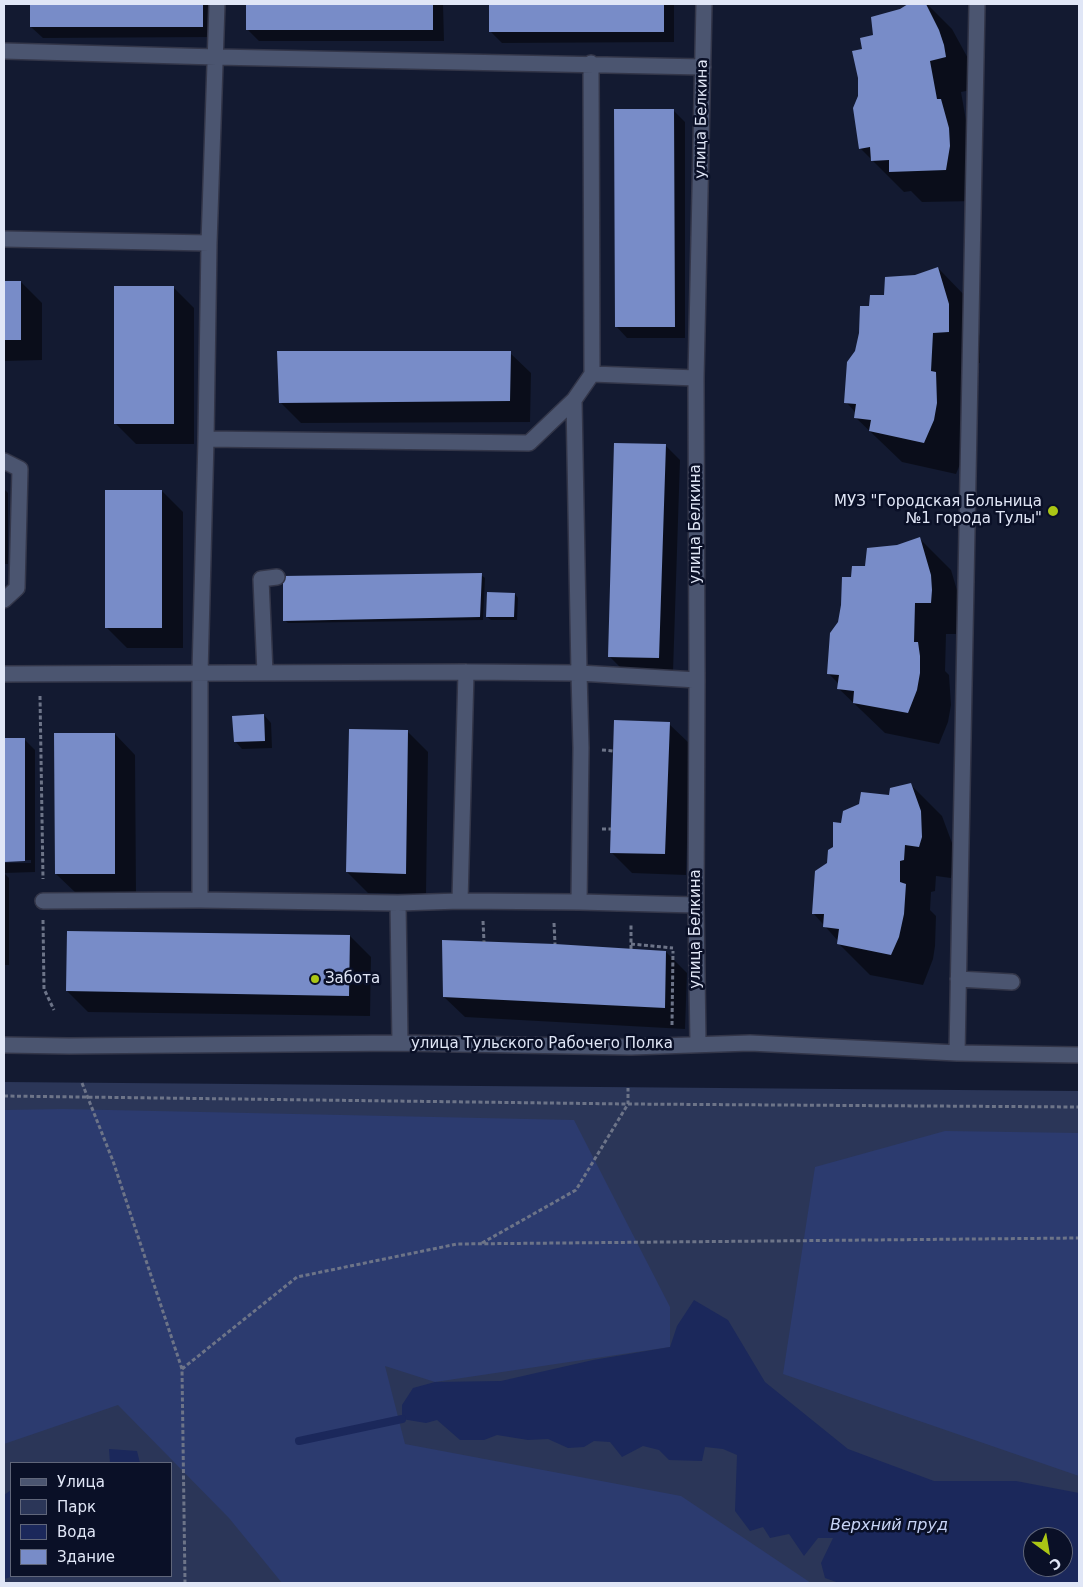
<!DOCTYPE html>
<meta charset="utf-8">
<style>
body{margin:0}
#map{position:relative;width:1083px;height:1587px;overflow:hidden;background:#131a31;font-family:"DejaVu Sans",sans-serif}
canvas{display:block}
.frame{position:absolute;inset:0;border:5px solid #e0e6f6;pointer-events:none}
.legend{position:absolute;left:10px;top:1462px;width:162px;height:115px;box-sizing:border-box;background:#0a1027;border:1px solid #60667a;margin:0;padding:6px 9px;list-style:none;font-size:15px;color:#e0e6f6}
.legend li{display:flex;align-items:center;gap:10px;height:25px}
.legend b{width:25px;border:1px solid #60667a}
.north{position:absolute;left:1023px;top:1527px;width:50px;height:50px;box-sizing:border-box;background:#0a1027;border:1px solid #60667a;border-radius:50%;rotate:148deg;font-size:14px;font-weight:700;line-height:20px;text-align:center;color:#e0e6f6}
.north::after{content:'';display:block;margin:auto;width:18px;height:22px;background:#abc615;clip-path:polygon(50% 0,100% 100%,50% 72%,0 100%)}
</style>
<div id="map">
<canvas width="1083" height="1587"></canvas>
<div class="frame"></div>
<ul class="legend">
<li><b style="height:6px;background:#4b5570"></b>Улица</li>
<li><b style="height:14px;background:#2b3658"></b>Парк</li>
<li><b style="height:14px;background:#1b285b"></b>Вода</li>
<li><b style="height:14px;background:#788cc8"></b>Здание</li>
</ul>
<div class="north">С</div>
</div>
<script>
const g = document.querySelector('canvas').getContext('2d');
g.lineJoin = 'round';
function paint(path, color) { g.fillStyle = color; g.fill(path, 'evenodd'); }
const toPath = rows => new Path2D(rows.map(r => 'M' + r).join(''));
function stroke(path, color, width, dash) { g.strokeStyle = color; g.lineWidth = width; g.lineCap = dash ? 'butt' : 'round'; g.setLineDash(dash || []); g.stroke(path); }
function drawText(font, color, halo, rows, align = 'center') {
  g.font = font + ' "DejaVu Sans",sans-serif'; g.lineWidth = 5; g.setLineDash([]); g.textBaseline = 'middle'; g.strokeStyle = halo; g.fillStyle = color; for (const [text, x, y, turn = 0] of rows) {
    g.save(); g.translate(x, y); g.rotate((+turn || 0) * Math.PI / 180); g.textAlign = isNaN(turn) ? turn : align; if (halo) g.strokeText(text, 0, 0); g.fillText(text, 0, 0); g.restore();
  }
}
paint(toPath([
 [4,1082,1079,1091,1079,1583,4,1583],
 [11,1463,171,1463,171,1576,11,1576],
 [1033,1537,1063,1537,1063,1567,1033,1567]
]), '#2b3658');
paint(toPath([
 [63,1109,574,1120,670,1307,670,1347,435,1382,385,1366,405,1444,681,1496,811,1583,282,1583,229,1518,118,1405,4,1444,4,1110],
 [945,1131,1079,1133,1079,1476,783,1374,815,1167]
]), '#2c3b6f');
paint(toPath([
 [694,1300,728,1320,765,1382,848,1449,934,1481,1016,1481,1079,1493,1079,1583,839,1583,825,1578,821,1563,833,1538,818,1538,804,1556,789,1534,770,1538,763,1527,750,1531,735,1511,737,1455,723,1449,705,1447,702,1461,669,1460,659,1450,643,1446,622,1457,610,1442,594,1441,584,1447,568,1448,548,1439,528,1440,497,1435,484,1440,460,1440,437,1420,426,1423,402,1419,402,1405,413,1388,435,1382,501,1381,593,1360,670,1347,677,1326],
 [1033,1537,1063,1537,1063,1567,1033,1567],
 [109,1449,137,1451,140,1463,110,1463],
 [11,1490,11,1576,14,1576,4,1579,4,1495]
]), '#1b285b');
paint(toPath([
 [31,4,213,4,213,37,43,38,31,27],
 [247,4,443,4,444,41,259,41,248,30],
 [491,4,674,4,674,42,502,43,491,32],
 [910,4,927,4,952,29,970,62,976,89,961,92,967,126,972,132,977,201,922,202,911,191,904,192,860,148,859,96,863,50,900,10],
 [674,111,685,122,685,338,627,338,616,326],
 [938,268,969,300,980,336,980,363,964,364,965,452,956,474,902,462,855,417,856,413,846,402,856,351,870,307,916,276],
 [4,282,21,282,42,303,42,360,4,361],
 [173,287,194,308,194,444,136,444,115,423],
 [510,353,531,373,530,422,301,423,280,402],
 [665,445,680,460,673,672,624,671,609,656],
 [4,489,8,493,8,564,4,564],
 [162,491,183,512,183,648,127,648,107,628],
 [920,539,951,570,962,607,962,634,946,634,945,671,949,675,951,705,948,722,939,744,885,733,838,688,839,684,829,674,839,623,852,579,897,547],
 [481,575,485,578,483,620,288,623,284,620],
 [515,594,518,598,517,620,491,620,487,617],
 [264,715,271,723,272,748,242,749,235,741],
 [669,724,690,744,686,875,632,873,611,852],
 [407,731,428,752,426,894,368,893,347,872],
 [115,734,135,755,136,894,77,894,56,874],
 [4,739,24,739,35,750,35,872,4,873,4,863,31,863,31,860,4,860],
 [911,785,942,816,952,843,953,869,951,878,936,876,935,891,931,892,930,910,936,916,935,946,933,959,923,985,870,975,839,944,839,942,813,913,842,824],
 [4,873,9,878,9,965,4,965],
 [350,936,371,957,370,1016,88,1012,67,991],
 [666,952,687,973,685,1029,465,1017,444,997]
]), '#0007');
stroke(toPath([
 [299,1441,402,1419]
]), '#1b285b', 8);
paint(toPath([
 [30,4,203,4,203,27,30,27],
 [246,4,433,4,433,30,246,30],
 [489,4,664,4,664,32,489,32],
 [908,4,926,4,939,30,944,45,946,57,930,61,937,99,941,99,949,128,950,146,946,170,889,172,889,160,871,161,870,147,859,149,853,108,858,96,858,78,852,51,862,49,860,38,873,35,871,17,900,9],
 [614,109,674,109,675,327,615,327],
 [938,267,949,304,949,332,933,333,931,371,936,372,937,403,934,420,924,443,869,431,871,420,854,418,856,404,844,403,847,362,855,351,859,333,860,306,869,306,870,295,884,295,885,277,915,275],
 [4,281,21,281,21,340,4,340],
 [114,286,174,286,174,424,114,424],
 [277,351,511,351,510,401,279,403],
 [614,443,666,444,659,658,608,657],
 [105,490,162,490,162,628,105,628],
 [920,537,931,575,932,590,931,603,915,603,914,642,918,642,920,656,920,673,917,690,908,713,853,703,854,691,837,689,839,675,827,674,830,633,838,622,841,605,842,577,851,577,852,566,865,566,867,548,897,545],
 [482,573,480,617,283,621,283,576],
 [487,592,515,593,514,617,486,617],
 [264,714,265,741,234,742,232,716],
 [614,720,670,722,665,854,610,853],
 [349,729,408,730,406,874,346,872],
 [54,733,115,733,115,874,55,874],
 [4,738,25,738,25,861,4,862],
 [911,783,921,811,922,837,919,847,905,845,904,860,900,861,900,882,906,884,904,914,899,937,891,955,837,944,839,929,823,927,824,914,812,914,815,871,827,863,828,850,833,847,833,822,841,823,843,811,859,804,861,792,889,795,890,788],
 [67,931,350,935,349,996,66,991],
 [442,940,555,944,666,951,665,1008,443,997]
]), '#788cc8');
const minor = toPath([
 [217,4,209,243,206,439,529,443,574,400],
 [4,51,216,57,703,67],
 [591,63,592,374,696,378],
 [4,239,209,243],
 [592,374,574,400,579,673,697,680],
 [4,461,20,469,17,588,4,600],
 [466,672,460,901,579,902],
 [265,673,261,579,277,577],
 [4,674,466,672,579,673,581,748,579,902,696,905],
 [200,900,200,673,206,439],
 [43,901,200,900,398,903],
 [958,979,1012,982],
 [400,1043,398,903,460,901],
 [698,1044,696,905,697,680,696,378,704,4],
 [4,1045,69,1046,400,1043,631,1047,750,1043,957,1053,1079,1055],
 [957,1053,977,4]
]);
stroke(minor, '#333649', 18);
stroke(toPath([
 [40,696,43,879],
 [602,750,613,751],
 [602,829,611,829],
 [43,920,44,989,54,1010],
 [483,921,484,942],
 [554,923,555,944],
 [631,944,673,948],
 [631,949,631,925],
 [672,1025,673,951],
 [82,1083,113,1161,182,1369,185,1583],
 [4,1096,628,1104,1079,1107],
 [482,1243,576,1190,628,1104,628,1088],
 [182,1369,297,1277,457,1244,1079,1238]
]), '#6d7488', 3, [4, 2.5]);
stroke(minor, '#4b5570', 15);
for (const [x, y, r, color] of [
 [1053,511,6,"#abc615"],
 [315,979,5,"#abc615"]
]) { const dot = new Path2D(); dot.arc(x, y, r, 0, 2 * Math.PI); g.fillStyle = color; g.fill(dot); stroke(dot, '#0a1027', 2); }
drawText('15px', '#e0e6f6', '#0a1027', [
 ["улица Белкина",702,119,-89],
 ["улица Белкина",696,524,-90],
 ["улица Белкина",696,929,-90],
 ["улица Тульского Рабочего Полка",542,1044]
]);
drawText('15px', '#e0e6f6', '#0a1027', [
 ["МУЗ \"Городская Больница",1042,502],
 ["№1 города Тулы\"",1042,519],
 ["Забота",325,979,"left"]
], 'right');
drawText('italic 16px', '#c7d3f5', '#0a1027', [
 ["Верхний пруд",889,1526]
]);
</script>
